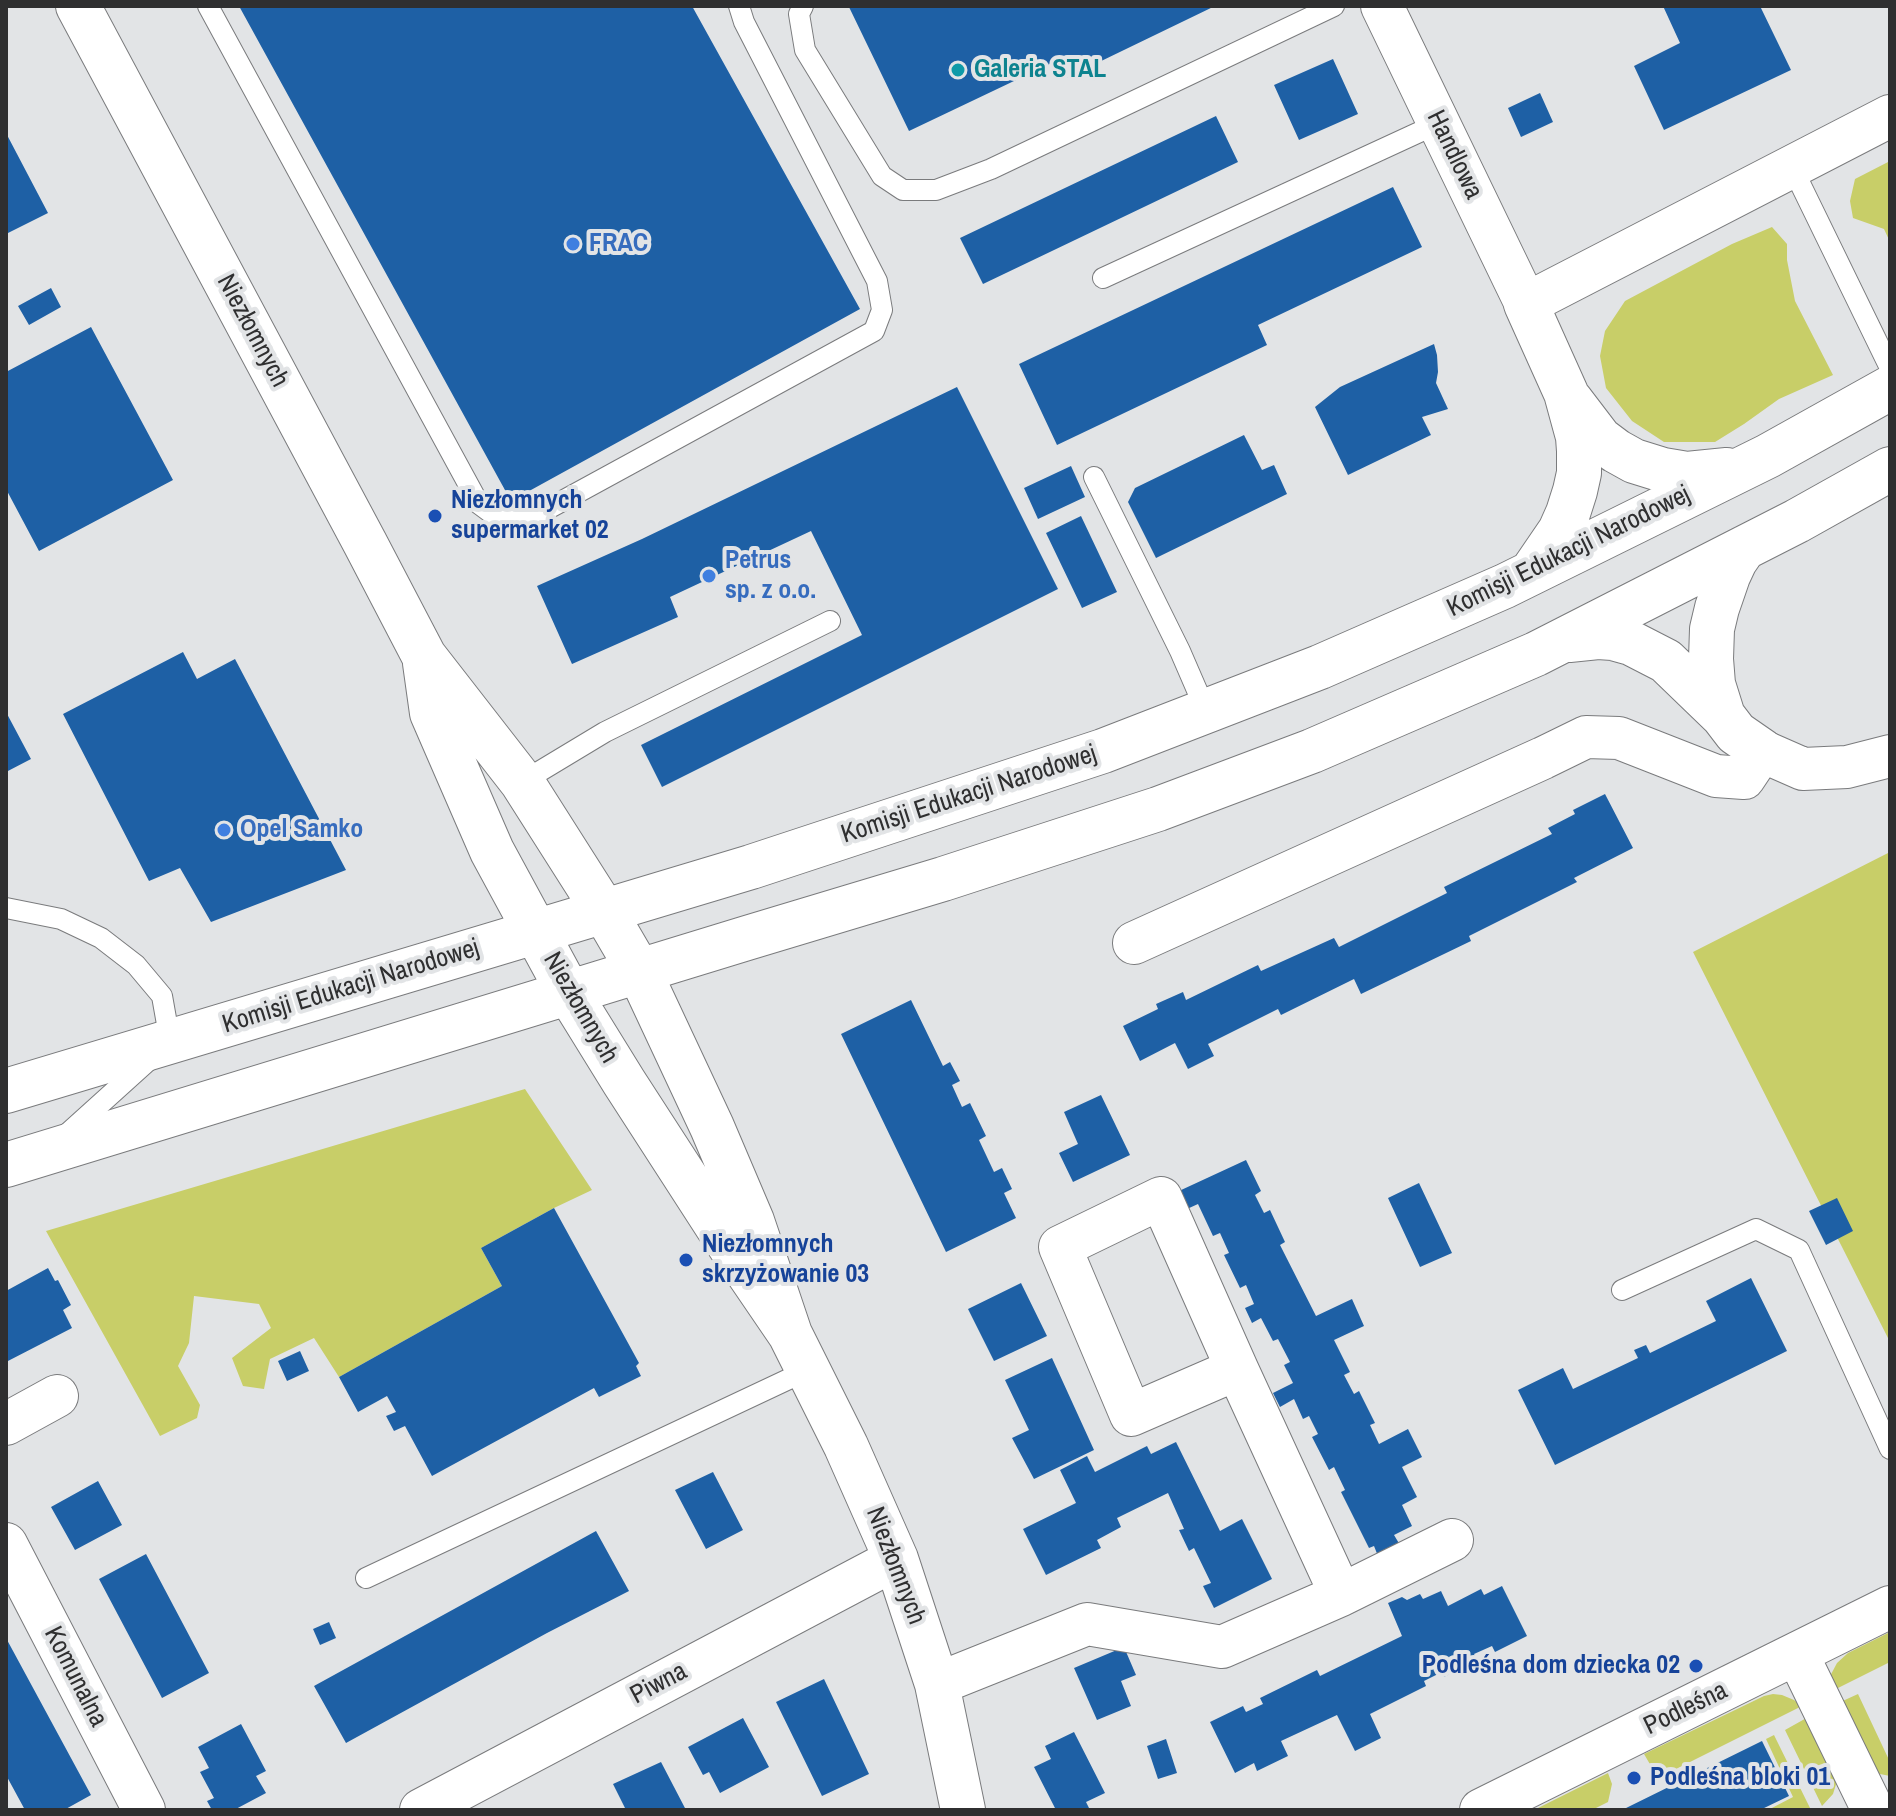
<!DOCTYPE html>
<meta charset="utf-8">
<style>
body{margin:0}
#map{position:relative;width:1896px;height:1816px;overflow:hidden;background:#e2e4e6;font-family:"Archivo Narrow",sans-serif}
canvas{display:block}
.frame{position:absolute;inset:0;border:8px solid #2f2f30;pointer-events:none}
</style>
<div id="map">
<canvas width="1896" height="1816"></canvas>
<div class="frame"></div>
</div>
<script>
const g = document.querySelector('canvas').getContext('2d');
g.lineJoin = 'round';
function paint(path, color) { g.fillStyle = color; g.fill(path, 'evenodd'); }
const toPath = rows => new Path2D(rows.map(r => 'M' + r).join(''));
function stroke(path, color, width, dash) { g.strokeStyle = color; g.lineWidth = width; g.lineCap = dash ? 'butt' : 'round'; g.setLineDash(dash || []); g.stroke(path); }
function drawText(font, color, halo, rows, align = 'center') {
  g.font = font + ' "Archivo Narrow",sans-serif'; g.lineWidth = 8; g.setLineDash([]); g.textBaseline = 'middle'; g.strokeStyle = halo; g.fillStyle = color; for (const [text, x, y, turn = 0] of rows) {
    g.save(); g.translate(x, y); g.rotate((+turn || 0) * Math.PI / 180); g.textAlign = isNaN(turn) ? turn : align; if (halo) g.strokeText(text, 0, 0); g.fillText(text, 0, 0); g.restore();
  }
}
paint(toPath([
 [1890,161,1890,242,1884,229,1853,218,1850,201,1855,179],
 [1772,227,1787,244,1787,260,1795,301,1833,375,1779,399,1744,424,1715,442,1664,442,1632,421,1606,388,1600,356,1605,331,1625,301,1732,244],
 [1890,852,1890,1342,1693,952],
 [525,1089,592,1190,554,1208,481,1248,502,1286,339,1377,314,1338,270,1359,264,1389,243,1386,232,1358,271,1328,259,1304,194,1296,189,1343,178,1366,200,1405,197,1418,160,1436,46,1231],
 [1890,1632,1890,1662,1830,1692,1828,1680,1837,1663,1848,1653],
 [1773,1694,1782,1695,1794,1700,1802,1706,1666,1774,1651,1766,1644,1754,1764,1696],
 [1858,1694,1890,1762,1890,1776,1875,1773,1836,1704],
 [1810,1716,1838,1778,1833,1794,1822,1806,1785,1730],
 [1774,1735,1811,1810,1768,1810,1793,1797,1766,1739],
 [1608,1773,1612,1784,1608,1802,1592,1810,1534,1810]
]), '#c8ce68');
paint(toPath([
 [239,6,692,6,860,309,511,501],
 [851,6,1215,6,1064,79,1056,61,909,131,849,7],
 [1663,6,1748,6,1749,8,1760,6,1791,70,1664,130,1634,66,1680,43],
 [1333,59,1358,114,1299,140,1274,85],
 [1540,93,1553,122,1521,137,1508,108],
 [1216,116,1238,162,983,284,960,238],
 [6,133,48,213,6,234],
 [1393,187,1422,247,1258,325,1267,345,1057,445,1019,364],
 [51,288,61,307,29,325,18,306],
 [91,327,173,480,39,551,6,489,6,372],
 [1434,344,1437,355,1438,372,1436,383,1448,409,1422,417,1431,435,1348,475,1315,407,1340,387],
 [957,387,1058,589,662,787,641,745,862,635,811,531,670,597,678,617,572,664,537,586,642,539],
 [1244,435,1262,470,1274,465,1287,494,1156,558,1128,502,1135,488],
 [1071,466,1085,497,1038,519,1024,488],
 [1081,516,1117,592,1082,608,1046,533],
 [183,652,197,679,235,659,346,870,211,922,180,868,149,881,63,714],
 [6,712,31,759,6,772],
 [1605,794,1633,848,1574,878,1577,882,1469,936,1471,941,1361,994,1354,979,1281,1015,1278,1009,1208,1044,1214,1056,1188,1069,1175,1043,1140,1061,1123,1026,1158,1009,1156,1004,1183,992,1186,1000,1258,965,1261,971,1334,938,1339,947,1447,893,1444,887,1552,834,1548,828,1575,814,1573,810],
 [911,1000,943,1066,950,1062,960,1081,952,1085,962,1107,970,1103,986,1136,979,1140,994,1172,1002,1168,1012,1189,1004,1193,1016,1218,946,1252,841,1034],
 [1101,1095,1130,1155,1073,1182,1059,1153,1078,1144,1064,1112],
 [1246,1160,1261,1191,1255,1195,1264,1213,1270,1210,1285,1242,1280,1245,1316,1316,1352,1299,1364,1326,1334,1340,1350,1372,1344,1375,1354,1394,1359,1391,1375,1423,1370,1425,1379,1444,1408,1429,1422,1457,1402,1467,1417,1497,1402,1505,1412,1526,1394,1535,1400,1545,1378,1556,1374,1546,1369,1548,1341,1492,1345,1490,1334,1467,1329,1470,1312,1437,1318,1434,1309,1416,1303,1419,1294,1399,1280,1407,1273,1393,1293,1383,1284,1365,1290,1362,1278,1339,1273,1341,1261,1318,1252,1323,1245,1308,1254,1304,1246,1285,1240,1288,1224,1255,1229,1253,1220,1233,1213,1236,1198,1204,1187,1209,1179,1191],
 [1419,1183,1452,1253,1420,1267,1388,1198],
 [1837,1198,1853,1231,1826,1245,1809,1211],
 [554,1208,639,1363,636,1366,641,1376,599,1397,594,1388,432,1476,405,1426,394,1431,386,1416,396,1412,387,1396,358,1412,339,1377,502,1286,481,1248],
 [48,1268,55,1281,58,1280,71,1305,63,1310,72,1328,6,1362,6,1291],
 [1751,1278,1787,1351,1555,1465,1518,1390,1563,1368,1573,1389,1638,1358,1634,1350,1646,1345,1650,1353,1716,1321,1706,1301],
 [1021,1283,1047,1336,994,1361,968,1309],
 [300,1351,309,1371,287,1381,278,1361],
 [1052,1358,1094,1450,1034,1479,1012,1438,1029,1430,1005,1380],
 [1176,1442,1220,1531,1242,1519,1272,1579,1214,1608,1203,1586,1211,1583,1194,1548,1189,1551,1179,1530,1184,1529,1168,1493,1117,1518,1121,1527,1097,1540,1101,1548,1046,1575,1023,1529,1076,1503,1060,1470,1087,1456,1095,1472,1147,1446,1151,1454],
 [713,1472,743,1530,706,1549,675,1490],
 [98,1481,122,1525,75,1550,51,1507],
 [596,1531,629,1591,547,1633,346,1743,314,1686],
 [146,1554,209,1673,162,1698,99,1579],
 [1502,1586,1527,1636,1495,1652,1492,1646,1474,1654,1477,1660,1444,1677,1442,1672,1424,1681,1426,1686,1370,1714,1381,1738,1355,1751,1337,1715,1281,1741,1288,1756,1257,1771,1254,1763,1235,1773,1210,1722,1243,1706,1246,1712,1263,1704,1260,1698,1317,1670,1320,1676,1402,1636,1388,1603,1402,1597,1407,1600,1420,1594,1423,1599,1441,1591,1448,1606,1481,1589,1484,1595],
 [329,1622,336,1638,320,1645,313,1629],
 [6,1638,91,1795,64,1810,25,1810,6,1775],
 [1124,1647,1136,1675,1121,1681,1131,1706,1097,1720,1074,1668],
 [824,1679,869,1774,822,1796,776,1702],
 [743,1718,769,1767,720,1793,709,1772,703,1775,688,1747],
 [241,1724,266,1771,256,1776,266,1793,234,1810,212,1810,207,1801,214,1798,200,1772,209,1768,198,1747],
 [1074,1732,1105,1793,1086,1802,1090,1810,1056,1810,1034,1767,1051,1759,1045,1746],
 [1166,1739,1177,1773,1158,1779,1147,1746],
 [1762,1741,1789,1796,1760,1810,1622,1810],
 [661,1762,686,1810,626,1810,613,1784]
]), '#1e60a5');
const lane = toPath([
 [208,6,479,504,502,521,533,517,874,331,882,310,877,281,744,22,739,6],
 [803,6,799,14,805,50,882,176,903,190,936,190,991,169,1334,6],
 [1792,167,1890,368],
 [1103,278,1439,123],
 [1094,477,1180,651,1206,711],
 [522,782,605,732,830,621],
 [6,908,61,919,101,938,136,965,162,996,170,1041,67,1134],
 [1622,1290,1756,1229,1799,1250,1890,1449],
 [366,1578,808,1370]
]);
const street = toPath([
 [1382,6,1526,304,1890,116],
 [1134,943,1543,758,1586,737,1619,738,1716,776,1744,778,1762,751,1803,769,1847,767,1890,756],
 [1237,1369,1131,1415,1060,1247,1161,1198,1237,1369,1341,1595],
 [6,1424,57,1396],
 [6,1544,144,1810],
 [1797,1654,1873,1810],
 [937,1684,1087,1624,1222,1647,1341,1595,1452,1540],
 [421,1810,896,1559],
 [1481,1810,1890,1607]
]);
const secondary = toPath([
 [78,6,365,543,424,656,522,782,604,911,639,971,712,1127,752,1221,790,1334],
 [1526,304,1566,393,1578,437,1579,451,1579,473,1575,491,1568,513,1560,531,1532,572],
 [1571,401,1600,439,1616,451,1634,461,1663,470,1687,474,1727,470],
 [1569,640,1598,637,1613,638,1631,643,1666,661,1723,716,1736,733,1762,751],
 [425,663,432,713,492,851,569,993,624,1082,730,1246,790,1334,846,1446,896,1559,937,1684,963,1810],
 [1723,716,1713,684,1711,659,1712,629,1717,608,1728,576,1735,561,1744,548],
 [6,1091,751,867,1103,751,1320,667,1505,586,1768,456,1890,388],
 [6,1165,747,938,943,879,1158,809,1312,751,1536,654,1797,521,1890,469]
]);
stroke(lane, '#7a7b7d', 22);
stroke(street, '#7a7b7d', 44);
stroke(secondary, '#7a7b7d', 46);
stroke(lane, '#fff', 20);
stroke(street, '#fff', 42);
stroke(secondary, '#fff', 44);
for (const [x, y, r, color] of [
 [958,70,8,"#0f9aa8"],
 [573,244,8,"#3f7fe0"],
 [435,516,8,"#1a4fb4"],
 [709,576,8,"#3f7fe0"],
 [224,830,8,"#3f7fe0"],
 [686,1260,8,"#1a4fb4"],
 [1696,1666,8,"#1a4fb4"],
 [1634,1778,8,"#1a4fb4"]
]) { const dot = new Path2D(); dot.arc(x, y, r, 0, 2 * Math.PI); g.fillStyle = color; g.fill(dot); stroke(dot, '#e2e4e6', 3); }
drawText('bold 26px', '#0d838f', '#e2e4e6', [
 ["Galeria STAL",974,70]
], 'left');
drawText('26px', '#2f2f30', '#e2e4e6', [
 ["Handlowa",1454,155,64],
 ["Niezłomnych",252,331,62],
 ["Komisji Edukacji Narodowej",1569,552,-26],
 ["Komisji Edukacji Narodowej",969,795,-18],
 ["Komisji Edukacji Narodowej",351,987,-17],
 ["Niezłomnych",580,1008,60],
 ["Niezłomnych",895,1566,69],
 ["Komunalna",75,1677,63],
 ["Piwna",659,1684,-28],
 ["Podleśna",1686,1709,-26]
]);
drawText('bold 26px', '#366cbe', '#e2e4e6', [
 ["FRAC",589,244],
 ["Petrus",725,561],
 ["sp. z o.o.",725,591],
 ["Opel Samko",240,830]
], 'left');
drawText('bold 26px', '#164399', '#e2e4e6', [
 ["Niezłomnych",451,501],
 ["supermarket 02",451,531],
 ["Niezłomnych",702,1245],
 ["skrzyżowanie 03",702,1275],
 ["Podleśna dom dziecka 02",1680,1666,"right"],
 ["Podleśna bloki 01",1650,1778]
], 'left');
</script>
